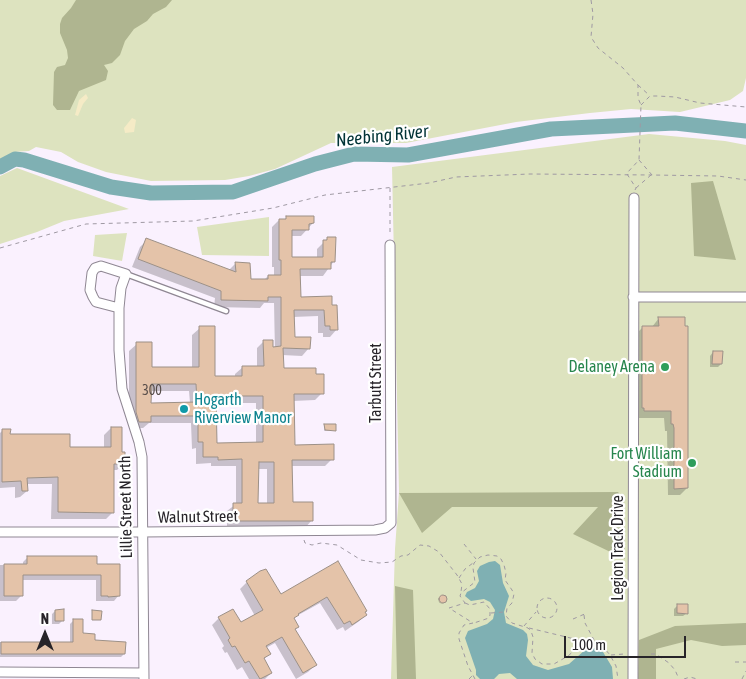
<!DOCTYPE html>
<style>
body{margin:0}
#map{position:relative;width:746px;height:679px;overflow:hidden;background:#faf1fe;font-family:"Asap Condensed",sans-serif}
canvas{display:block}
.north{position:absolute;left:20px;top:609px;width:50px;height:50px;-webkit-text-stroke:4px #fff;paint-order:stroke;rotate:0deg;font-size:14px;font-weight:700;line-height:20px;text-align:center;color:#272429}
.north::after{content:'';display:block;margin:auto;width:18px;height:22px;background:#272429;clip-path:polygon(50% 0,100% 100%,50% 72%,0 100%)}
.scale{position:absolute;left:564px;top:636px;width:122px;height:22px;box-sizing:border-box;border:2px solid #272429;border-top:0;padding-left:6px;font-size:15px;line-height:18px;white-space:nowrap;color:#272429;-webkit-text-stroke:4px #fff;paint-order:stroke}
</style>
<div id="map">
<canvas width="746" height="679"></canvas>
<div class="north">N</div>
<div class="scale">100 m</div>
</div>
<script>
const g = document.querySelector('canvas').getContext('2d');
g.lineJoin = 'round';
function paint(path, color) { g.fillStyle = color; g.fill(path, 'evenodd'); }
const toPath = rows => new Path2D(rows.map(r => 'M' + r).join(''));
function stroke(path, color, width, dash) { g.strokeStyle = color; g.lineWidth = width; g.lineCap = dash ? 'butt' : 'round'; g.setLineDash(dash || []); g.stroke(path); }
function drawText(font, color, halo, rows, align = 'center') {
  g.font = font + ' "Asap Condensed",sans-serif'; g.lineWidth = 4.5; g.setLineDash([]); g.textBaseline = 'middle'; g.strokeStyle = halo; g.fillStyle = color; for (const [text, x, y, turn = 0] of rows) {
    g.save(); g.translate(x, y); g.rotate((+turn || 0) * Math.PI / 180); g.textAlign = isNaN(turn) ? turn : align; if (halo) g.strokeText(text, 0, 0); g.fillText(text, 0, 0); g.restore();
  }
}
paint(toPath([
 [0,0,746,0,746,78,743,91,730,100,680,112,631,109,590,113,516,122,406,143,331,143,275,169,249,176,225,180,151,181,106,172,78,162,61,152,36,147,29,151,14,152,15,159,0,167],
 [649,134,725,141,746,145,746,679,391,679,395,549,399,492,392,167],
 [17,168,129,209,64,221,37,232,0,244,0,176],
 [269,217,269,256,202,255,197,227],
 [127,233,122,261,93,256,95,235]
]), '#dde3bf');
paint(toPath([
 [76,0,172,0,166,7,153,14,147,21,134,29,125,41,120,55,112,63,104,65,108,71,106,80,79,91,70,110,57,110,53,105,54,72,57,67,65,65,68,58,67,50,60,33,60,24,62,18,71,8],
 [713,181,736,260,694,256,691,183],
 [618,492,624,500,625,559,573,534,598,507,452,507,422,533,399,493],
 [395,586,413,590,416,679,397,679],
 [746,623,746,645,722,646,691,640,656,649,656,679,638,679,639,640,675,626]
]), '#afb590');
paint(toPath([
 [86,94,88,98,83,104,78,116,75,115,79,100],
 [132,118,136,120,134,132,125,133,124,128]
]), '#f5ebc6');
paint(toPath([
 [495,561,500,565,503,583,509,596,504,612,506,623,523,630,527,634,528,640,526,656,533,665,548,670,569,664,585,650,592,647,603,652,612,667,613,679,517,679,510,673,499,674,494,679,480,679,476,675,476,670,465,638,468,631,487,624,493,619,495,610,490,602,484,599,471,601,465,596,467,592,475,588,479,581,477,571,480,566,489,562]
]), '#7fb0b3');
paint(toPath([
 [287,217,313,223,301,236,290,236,291,258,317,258,317,249,328,238,334,261,323,276,299,276,300,298,331,306,337,329,330,337,323,337,323,333,318,333,318,316,293,317,293,338,309,348,302,356,282,355,282,369,315,376,322,393,315,400,293,401,294,446,332,459,325,466,291,466,292,504,312,520,305,528,227,528,227,511,236,504,236,466,211,466,211,463,196,464,196,448,192,449,191,423,149,423,143,428,132,428,129,420,129,351,137,344,150,368,192,368,192,335,200,328,214,377,235,377,235,374,243,367,257,367,257,348,264,341,273,353,275,353,274,303,264,303,260,308,214,307,215,298,132,267,140,247,147,240,228,271,236,263,250,280,264,280,268,276,274,276,274,267,272,267,272,227,279,220,284,220],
 [150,391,189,391,190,403,150,404],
 [215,403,256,403,256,444,216,444],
 [258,469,267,469,267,504,257,504],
 [659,318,687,488,680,495,668,495,667,431,665,431,664,418,638,418,636,334,643,327,652,327],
 [713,352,721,364,718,367,710,367,710,356],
 [325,425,335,430,324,431],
 [111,428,124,463,117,470,113,470,113,512,106,519,51,519,52,484,26,484,27,491,20,497,15,498,15,487,0,488,0,433,3,430,9,435,69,448,104,448,104,435],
 [28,557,96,565,119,595,114,601,96,601,96,580,22,580,22,595,16,601,0,601,0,565,23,565,23,562],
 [338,563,366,615,358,622,345,631,343,627,337,630,320,603,293,618,298,627,294,630,315,665,308,672,296,679,275,643,266,648,269,654,263,660,271,673,265,679,249,679,242,667,237,670,227,652,225,653,222,648,224,646,212,625,219,618,240,624,255,616,240,589,247,582,280,596],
 '438.5 600a3.5 3.5 0 1 1 7 0a3.5 3.5 0 1 1-7 0Z',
 [678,605,687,613,683,616,674,616,674,609],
 [55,611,63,620,59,624,52,624,52,614],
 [74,620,82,635,124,654,121,657,0,657,0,642,70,643,70,624]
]), '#0003');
stroke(toPath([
 [0,167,15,159,24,160,111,187,151,193,233,192,315,164,354,154,408,155,551,129,675,123,746,131]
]), '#7fb0b3', 15);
const building = toPath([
 [286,216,314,216,314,223,309,224,309,230,292,230,292,257,323,257,323,240,327,240,327,237,336,237,335,262,331,262,331,269,300,269,301,297,332,296,332,305,337,305,338,330,330,330,330,326,325,326,324,310,294,310,295,337,311,337,310,349,283,348,284,368,316,368,316,374,324,374,324,394,294,394,295,445,334,444,334,460,292,460,293,502,313,502,313,521,233,521,233,503,242,503,242,459,218,460,218,457,203,457,203,442,198,442,198,416,151,416,151,422,139,422,136,412,136,342,152,342,152,367,199,367,199,326,215,326,215,376,242,376,242,366,264,366,263,340,273,340,273,347,281,346,281,297,268,297,268,301,221,300,221,291,138,259,146,238,236,272,235,262,250,263,251,279,268,279,268,275,281,275,281,260,279,260,279,219,286,219,286,216],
 [152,384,196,384,197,402,151,403,152,384],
 [216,396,263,396,263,442,217,443,216,396],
 [259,462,274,462,274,503,258,503,259,462],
 [658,317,685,317,685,326,688,326,688,488,674,489,674,428,673,424,671,424,671,411,644,411,644,408,642,408,642,326,659,326,658,317],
 [713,351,723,351,722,364,712,364,713,351],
 [324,424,336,424,336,431,325,430,324,424],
 [111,427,122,427,122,452,125,452,125,464,114,464,114,513,58,512,58,477,27,478,28,491,22,491,21,481,2,482,2,429,11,429,10,434,70,434,70,447,111,447,111,427],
 [27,556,97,556,97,564,120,564,120,596,108,597,108,596,101,596,101,575,23,575,23,596,4,596,4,564,27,564,27,556],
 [338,561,367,611,365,612,367,615,352,625,350,621,344,624,327,597,298,614,299,615,294,618,299,627,295,629,317,665,303,673,282,637,266,646,271,654,264,658,272,673,260,679,249,661,245,663,235,646,232,647,228,640,230,638,218,617,233,609,241,622,263,610,246,581,260,571,266,569,281,594,338,561],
 '439 599a4 4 0 1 1 8 0a4 4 0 1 1-8 0Z',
 [677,604,688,604,688,614,677,613,677,604],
 [64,609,64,621,55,621,55,610,64,609],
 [92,610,102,611,101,620,92,620,92,610],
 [73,619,83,619,83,633,95,634,95,640,126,642,125,654,1,654,1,642,73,642,73,619]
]);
paint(building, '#e4c3a9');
stroke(building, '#9c9087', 1);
const lane = toPath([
 [126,274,226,311]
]);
const street = toPath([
 [633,297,746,297],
 [119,308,121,288,126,274,101,266,95,268,92,273,90,290,93,297,96,302,119,308,119,350,122,389,139,442,142,457,144,679],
 [0,532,142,532,375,530,385,528,391,523,390,245],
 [0,672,144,673],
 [633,679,634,198]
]);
stroke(lane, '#8f8793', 7);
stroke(street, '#8f8793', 11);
stroke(toPath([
 [591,0,593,14,591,37,598,48,623,68,638,85,638,98,641,105,639,160,627,173],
 [638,85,649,95],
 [641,105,650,96,657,96,675,97,700,103,746,107],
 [639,160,652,175,718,176,746,180],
 [627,174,636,188,635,190],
 [390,188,390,236],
 [636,188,651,175],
 [0,248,86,224,193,221,273,208,325,195,429,183,456,177,530,174,652,175],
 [304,540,305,543,312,545,321,543,337,545,361,560,379,563,392,562,401,556,408,555,420,545,429,546,439,552,457,575,462,584,461,592],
 [464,544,476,559],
 [459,578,465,569,473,563],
 '537 608a10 10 0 1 1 20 0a10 10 0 1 1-20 0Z',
 [465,603,470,605,484,602,490,609,490,615,489,618,474,623],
 [491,613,504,612],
 [584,615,585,623,594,640],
 [573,619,587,613],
 [524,626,536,612],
 [529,628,583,641],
 [651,654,656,654,669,663,675,670,679,679],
 [611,655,624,654],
 [735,662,746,662],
 [469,679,473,675],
 [475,679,468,666,459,639,459,633,464,625,473,623,449,608,465,603,460,596,461,593,475,582,473,568,474,563,480,557,488,555,497,556,501,559,504,565,506,573,505,580,512,590,514,594,512,603,507,608,506,616,512,623,528,628,531,631,533,637,532,653,535,659,542,664,554,664,568,656,585,641,591,640,599,642,610,655,616,666,618,679],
 [684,679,690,677,697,679],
 [742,679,746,671]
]), '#9f99a3', 1, [4, 4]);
stroke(lane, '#fff', 4.5);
stroke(street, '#fff', 9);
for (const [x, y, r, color] of [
 [665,367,5,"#2e9e5b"],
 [184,409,5,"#0f9aa8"],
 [692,463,5,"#2e9e5b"]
]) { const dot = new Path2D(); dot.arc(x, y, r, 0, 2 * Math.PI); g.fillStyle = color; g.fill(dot); stroke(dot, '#fff', 2); }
drawText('14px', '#564c49', null, [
 ["300",152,391]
]);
drawText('16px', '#27864d', '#fff', [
 ["Delaney Arena",655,367],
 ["Fort William",682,454],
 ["Stadium",682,472]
], 'right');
drawText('16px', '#272429', '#fff', [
 ["Tarbutt Street",376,383,-90],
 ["Lillie Street North",126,507,-91],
 ["Walnut Street",198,517,-1],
 ["Legion Track Drive",618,548,-90]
]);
drawText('16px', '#0d838f', '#fff', [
 ["Hogarth",194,400],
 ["Riverview Manor",194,418]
], 'left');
drawText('italic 18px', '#013336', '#fff', [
 ["Neebing River",382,136,-6]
]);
</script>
